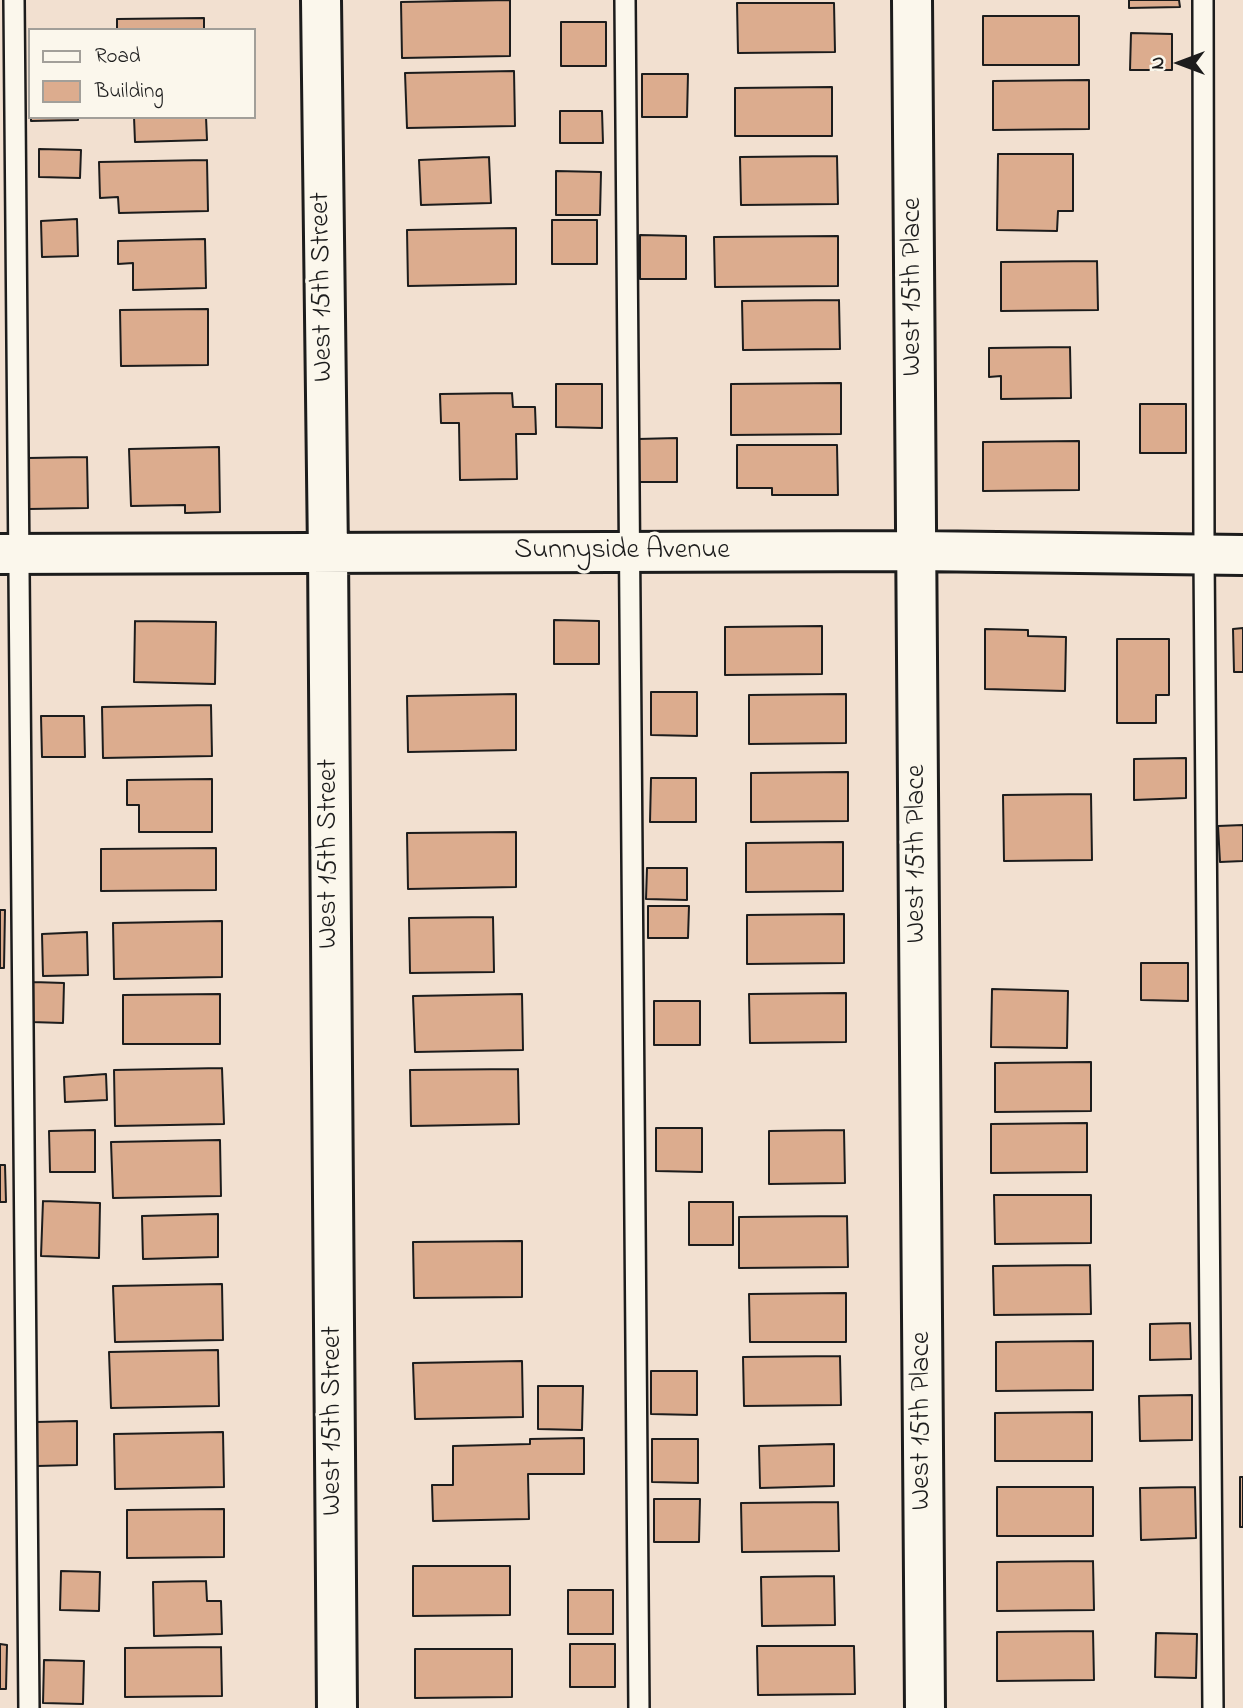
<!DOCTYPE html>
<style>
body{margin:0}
#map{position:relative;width:1243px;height:1708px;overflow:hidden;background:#f2e0d0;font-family:"Indie Flower",sans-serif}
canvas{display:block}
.legend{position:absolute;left:28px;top:28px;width:228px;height:91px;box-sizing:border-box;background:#fbf7ec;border:2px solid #a29f99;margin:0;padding:9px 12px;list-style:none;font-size:21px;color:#1c1c1c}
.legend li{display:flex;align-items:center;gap:14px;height:35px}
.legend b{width:35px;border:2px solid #a29f99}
.north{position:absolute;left:1145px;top:28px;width:70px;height:70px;-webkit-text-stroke:5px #fbf7ec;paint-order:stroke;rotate:270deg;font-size:19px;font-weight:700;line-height:28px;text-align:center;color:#1c1c1c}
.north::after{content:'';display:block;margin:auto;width:24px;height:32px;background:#1c1c1c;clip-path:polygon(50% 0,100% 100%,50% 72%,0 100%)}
</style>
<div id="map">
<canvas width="1243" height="1708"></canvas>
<ul class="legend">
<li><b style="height:9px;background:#fbf7ec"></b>Road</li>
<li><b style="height:19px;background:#dcac8e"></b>Building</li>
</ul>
<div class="north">N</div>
</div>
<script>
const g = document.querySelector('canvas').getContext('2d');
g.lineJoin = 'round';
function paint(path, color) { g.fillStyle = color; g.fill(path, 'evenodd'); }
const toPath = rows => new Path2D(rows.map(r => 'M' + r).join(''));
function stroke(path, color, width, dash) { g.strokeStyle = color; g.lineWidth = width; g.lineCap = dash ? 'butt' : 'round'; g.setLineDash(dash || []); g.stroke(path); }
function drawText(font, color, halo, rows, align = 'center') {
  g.font = font + ' "Indie Flower",sans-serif'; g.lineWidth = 7; g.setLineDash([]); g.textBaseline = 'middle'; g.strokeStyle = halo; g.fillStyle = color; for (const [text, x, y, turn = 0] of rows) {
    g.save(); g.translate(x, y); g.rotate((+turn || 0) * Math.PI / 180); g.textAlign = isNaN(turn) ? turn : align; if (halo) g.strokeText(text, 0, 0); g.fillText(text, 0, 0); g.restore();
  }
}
const building = toPath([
 [510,0,510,56,402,58,401,2,510,0],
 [1129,0,1179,0,1180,7,1129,8,1129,0],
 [737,3,834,3,835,52,738,53,737,3],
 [983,16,1079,16,1079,65,983,65,983,16],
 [204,18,204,30,117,30,117,19,204,18],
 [561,22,606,22,606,66,561,66,561,22],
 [1131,33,1172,34,1172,70,1130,70,1131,33],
 [514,71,515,126,407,128,405,73,514,71],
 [642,74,688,74,687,117,642,117,642,74],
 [1089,80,1089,129,993,130,993,81,1089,80],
 [832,87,832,136,735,136,735,88,832,87],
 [560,111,602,111,603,143,560,143,560,111],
 [31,117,78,117,78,120,31,121,31,117],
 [134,117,206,117,207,140,135,142,134,117],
 [39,149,81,150,80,178,39,177,39,149],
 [998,154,1073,154,1073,211,1058,211,1057,231,997,230,998,154],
 [837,156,838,204,741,205,740,157,837,156],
 [489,157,491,203,421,205,419,160,489,157],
 [207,160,208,211,119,213,118,197,100,198,99,162,207,160],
 [556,171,601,172,600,215,556,215,556,171],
 [77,219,78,256,42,257,41,221,77,219],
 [552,220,597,220,597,264,552,264,552,220],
 [516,228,516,284,408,286,407,230,516,228],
 [640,235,686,236,686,279,640,279,640,235],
 [838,236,838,286,715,287,714,237,838,236],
 [205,239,206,288,133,290,133,263,118,264,118,241,205,239],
 [1097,261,1098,310,1001,311,1001,262,1097,261],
 [839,300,840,349,743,350,742,301,839,300],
 [208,309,208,365,121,366,120,310,208,309],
 [1070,347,1071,398,1001,399,1001,376,989,377,989,348,1070,347],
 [841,383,841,434,731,435,731,384,841,383],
 [556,384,602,384,602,428,556,427,556,384],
 [512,393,513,407,535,407,536,434,516,434,517,479,460,480,459,423,441,423,440,394,512,393],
 [1140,404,1186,404,1186,453,1140,453,1140,404],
 [677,438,677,482,638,482,638,439,677,438],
 [1079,441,1079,490,983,491,983,442,1079,441],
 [737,445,837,445,838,495,772,495,772,488,737,488,737,445],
 [219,447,220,512,185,513,185,505,131,506,129,449,219,447],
 [87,457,88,508,29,509,28,458,87,457],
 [554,620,599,621,599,664,554,664,554,620],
 [135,621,216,622,215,684,134,682,135,621],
 [822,626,822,674,725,675,725,627,822,626],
 [1243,628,1243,672,1234,672,1233,629,1243,628],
 [985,629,1028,630,1028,636,1066,637,1065,691,985,689,985,629],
 [1117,639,1169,639,1169,695,1156,695,1156,723,1117,723,1117,639],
 [651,692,697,692,697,736,651,735,651,692],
 [516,694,516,750,408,752,407,696,516,694],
 [846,694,846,743,749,744,749,695,846,694],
 [211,705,212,756,103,758,102,707,211,705],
 [41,716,84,716,85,757,42,757,41,716],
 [1186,758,1186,798,1134,800,1134,759,1186,758],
 [848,772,848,821,751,822,751,773,848,772],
 [651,778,696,778,696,822,650,822,651,778],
 [212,779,212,832,139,832,139,805,127,805,127,780,212,779],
 [1091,794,1092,860,1004,861,1003,795,1091,794],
 [1243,825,1243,861,1220,862,1218,826,1243,825],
 [516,832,516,887,408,889,407,833,516,832],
 [843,842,843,891,746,892,746,843,843,842],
 [216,848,216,890,101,891,101,849,216,848],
 [647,868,687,868,687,900,646,899,647,868],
 [648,906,689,906,688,938,648,938,648,906],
 [0,910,5,910,4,968,0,968,0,910],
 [844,914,844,963,747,964,747,915,844,914],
 [493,917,494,972,410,973,409,918,493,917],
 [222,921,222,977,114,979,113,923,222,921],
 [87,932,88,975,43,976,42,934,87,932],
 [1141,963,1188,963,1188,1001,1141,1000,1141,963],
 [33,982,64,983,63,1023,31,1022,33,982],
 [992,989,1068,991,1067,1048,991,1047,992,989],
 [846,993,846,1042,750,1043,749,994,846,993],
 [220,994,220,1044,123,1044,123,995,220,994],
 [522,994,523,1050,415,1052,413,996,522,994],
 [654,1001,700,1001,700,1045,654,1045,654,1001],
 [1091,1062,1091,1111,995,1112,995,1063,1091,1062],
 [222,1068,224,1124,115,1126,114,1070,222,1068],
 [518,1069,519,1124,411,1126,410,1070,518,1069],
 [106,1074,107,1100,65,1102,64,1077,106,1074],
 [1087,1123,1087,1172,991,1173,991,1124,1087,1123],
 [656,1128,702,1128,702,1172,656,1171,656,1128],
 [95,1130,95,1172,50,1172,49,1131,95,1130],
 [844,1130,845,1183,769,1184,769,1131,844,1130],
 [220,1140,221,1196,113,1198,111,1142,220,1140],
 [0,1165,5,1165,6,1202,0,1202,0,1165],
 [994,1195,1091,1195,1091,1243,995,1244,994,1195],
 [43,1201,100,1203,99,1258,41,1256,43,1201],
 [689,1202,733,1202,733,1245,689,1245,689,1202],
 [218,1214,218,1257,143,1259,142,1216,218,1214],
 [847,1216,848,1267,739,1268,739,1217,847,1216],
 [522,1241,522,1297,414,1298,413,1242,522,1241],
 [1090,1265,1091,1314,994,1315,993,1266,1090,1265],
 [222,1284,223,1340,115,1342,113,1286,222,1284],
 [846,1293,846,1342,750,1342,749,1294,846,1293],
 [1190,1323,1191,1359,1150,1360,1150,1324,1190,1323],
 [1093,1341,1093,1390,996,1391,996,1342,1093,1341],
 [218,1350,219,1406,111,1408,109,1352,218,1350],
 [840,1356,841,1405,744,1406,743,1357,840,1356],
 [522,1361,523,1417,415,1419,413,1363,522,1361],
 [651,1371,697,1371,697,1415,651,1414,651,1371],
 [538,1386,583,1386,582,1430,538,1429,538,1386],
 [1192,1395,1192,1440,1140,1441,1139,1396,1192,1395],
 [1092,1412,1092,1461,995,1461,995,1413,1092,1412],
 [77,1421,77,1465,37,1466,36,1422,77,1421],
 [223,1432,224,1487,115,1489,114,1434,223,1432],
 [584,1438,584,1474,528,1474,529,1519,433,1521,432,1485,453,1485,453,1446,530,1444,530,1439,584,1438],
 [652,1439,698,1439,698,1483,652,1482,652,1439],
 [834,1444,834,1486,760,1488,759,1446,834,1444],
 [1240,1477,1243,1477,1243,1527,1240,1527,1240,1477],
 [997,1487,1093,1487,1093,1536,997,1536,997,1487],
 [1195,1487,1196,1538,1141,1540,1140,1488,1195,1487],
 [654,1499,700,1499,699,1542,654,1542,654,1499],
 [838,1502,839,1551,742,1552,741,1503,838,1502],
 [224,1509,224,1557,127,1558,127,1510,224,1509],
 [1093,1561,1094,1610,997,1611,997,1562,1093,1561],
 [413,1566,510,1566,510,1615,413,1616,413,1566],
 [61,1571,100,1572,99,1611,60,1610,61,1571],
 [834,1576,835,1625,762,1626,761,1577,834,1576],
 [206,1581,207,1601,221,1601,222,1634,154,1636,153,1582,206,1581],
 [568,1590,613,1590,613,1634,568,1634,568,1590],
 [1093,1631,1094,1680,997,1681,997,1632,1093,1631],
 [1156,1633,1197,1634,1196,1678,1155,1677,1156,1633],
 [0,1644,7,1645,6,1689,0,1689,0,1644],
 [570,1644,615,1644,615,1687,570,1687,570,1644],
 [757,1646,854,1646,855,1694,758,1695,757,1646],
 [221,1647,222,1696,125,1697,125,1648,221,1647],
 [415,1649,512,1649,512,1697,415,1698,415,1649],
 [44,1660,84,1661,83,1704,43,1703,44,1660]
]);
paint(building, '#dcac8e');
stroke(building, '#1c1c1c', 2);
const service = toPath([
 [14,0,29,1708],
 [625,0,639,1708],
 [1203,0,1204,555,1213,1708]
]);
const minor = toPath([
 [321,0,328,553,337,1708],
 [912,0,925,1708],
 [0,554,916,551,1243,555]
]);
stroke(service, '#1c1c1c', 24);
stroke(minor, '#1c1c1c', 44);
stroke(service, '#fbf7ec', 19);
stroke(minor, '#fbf7ec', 38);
drawText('28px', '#1c1c1c', '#fbf7ec', [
 ["West 15th Street",324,287,-91],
 ["West 15th Place",914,287,-90],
 ["Sunnyside Avenue",622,552],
 ["West 15th Street",330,854,-90],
 ["West 15th Place",918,854,-90],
 ["West 15th Street",334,1421,-90],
 ["West 15th Place",923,1421,-90]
]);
</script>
